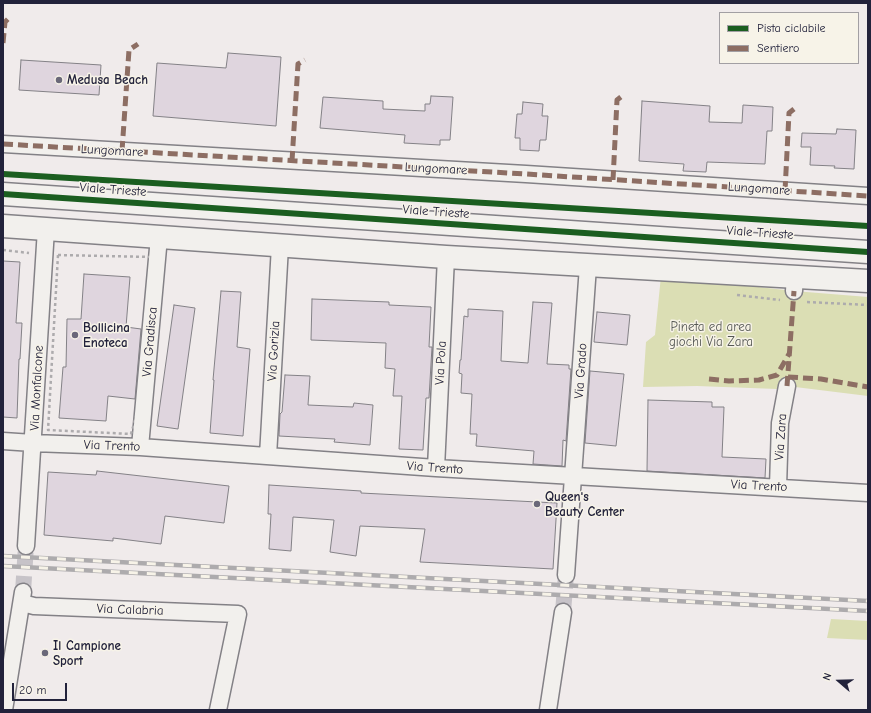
<!DOCTYPE html>
<style>
body{margin:0}
#map{position:relative;width:871px;height:713px;overflow:hidden;background:#f0ebeb;font-family:"Comic Neue",sans-serif}
canvas{display:block}
.frame{position:absolute;inset:0;border:4px solid #22223b;pointer-events:none}
.legend{position:absolute;left:719px;top:12px;width:140px;height:52px;box-sizing:border-box;background:#f7f3e8;border:1px solid #a29fa3;margin:0;padding:5px 7px;list-style:none;font-size:12px;color:#22223b}
.legend li{display:flex;align-items:center;gap:8px;height:20px}
.legend b{width:20px;border:1px solid #a29fa3}
.north{position:absolute;left:819px;top:661px;width:40px;height:40px;-webkit-text-stroke:3px #f7f3e8;paint-order:stroke;rotate:290deg;font-size:11px;font-weight:700;line-height:16px;text-align:center;color:#22223b}
.north::after{content:'';display:block;margin:auto;width:14px;height:18px;background:#22223b;clip-path:polygon(50% 0,100% 100%,50% 72%,0 100%)}
.scale{position:absolute;left:12px;top:683px;width:55px;height:18px;box-sizing:border-box;border:2px solid #22223b;border-top:0;padding-left:5px;font-size:12px;line-height:14px;white-space:nowrap;color:#22223b;-webkit-text-stroke:3px #f7f3e8;paint-order:stroke}
</style>
<div id="map">
<canvas width="871" height="713"></canvas>
<div class="frame"></div>
<ul class="legend">
<li><b style="height:5px;background:#1b5e20"></b>Pista ciclabile</li>
<li><b style="height:5px;background:#8d6e63"></b>Sentiero</li>
</ul>
<div class="north">N</div>
<div class="scale">20 m</div>
</div>
<script>
const g = document.querySelector('canvas').getContext('2d');
g.lineJoin = 'round';
function paint(path, color) { g.fillStyle = color; g.fill(path, 'evenodd'); }
const toPath = rows => new Path2D(rows.map(r => 'M' + r).join(''));
function stroke(path, color, width, dash) { g.strokeStyle = color; g.lineWidth = width; g.lineCap = dash ? 'butt' : 'round'; g.setLineDash(dash || []); g.stroke(path); }
function drawText(font, color, halo, rows, align = 'center') {
  g.font = font + ' "Comic Neue",sans-serif'; g.lineWidth = 3; g.setLineDash([]); g.textBaseline = 'middle'; g.strokeStyle = halo; g.fillStyle = color; for (const [text, x, y, turn = 0] of rows) {
    g.save(); g.translate(x, y); g.rotate((+turn || 0) * Math.PI / 180); g.textAlign = isNaN(turn) ? turn : align; if (halo) g.strokeText(text, 0, 0); g.fillText(text, 0, 0); g.restore();
  }
}
paint(toPath([
 [661,276,794,291,868,297,868,396,787,386,777,389,697,386,643,387,646,342,655,335],
 [831,619,868,621,868,640,827,638]
]), '#dbdeb4');
const building = toPath([
 [228,53,281,57,276,126,153,116,157,63,226,68,228,53],
 [21,60,101,65,99,95,19,90,21,60],
 [431,96,453,97,450,140,440,140,440,145,404,143,405,135,320,128,323,97,383,101,383,109,425,111,425,104,430,104,431,96],
 [642,101,710,106,709,122,742,123,743,105,773,107,772,131,767,131,765,164,707,162,706,172,683,171,684,164,639,161,642,101],
 [523,102,543,104,542,116,548,116,546,140,540,140,539,151,520,150,520,138,515,138,517,114,522,114,523,102],
 [837,129,856,130,854,169,834,168,835,166,810,165,811,147,801,147,802,133,836,134,837,129],
 [3,261,20,262,16,323,22,323,20,359,19,359,17,418,3,417,3,261],
 [84,274,130,277,126,327,141,329,135,399,108,396,106,421,59,418,63,367,66,367,67,319,81,319,84,274],
 [221,291,241,292,237,347,250,349,243,436,210,433,214,380,213,380,221,291],
 [312,299,389,302,389,305,431,307,429,347,432,347,429,398,426,398,423,450,399,449,402,396,393,396,395,369,385,368,386,343,311,340,312,299],
 [533,302,552,303,547,364,569,365,569,369,571,369,566,441,563,440,562,466,533,464,534,451,476,446,477,434,470,434,472,394,461,393,462,374,459,373,460,360,461,360,464,316,468,317,468,309,503,311,501,361,528,363,533,302],
 [174,305,195,308,178,429,157,426,174,305],
 [597,312,630,315,627,345,594,342,597,312],
 [590,371,624,374,616,446,585,443,590,371],
 [285,375,310,376,308,405,353,407,354,403,373,405,370,445,334,442,335,439,279,436,280,414,282,412,285,375],
 [648,400,712,402,712,407,724,407,722,457,766,459,765,478,647,471,648,400],
 [97,471,229,486,224,523,165,516,161,544,113,538,113,541,44,535,48,472,96,475,97,471],
 [269,485,361,491,361,493,557,503,553,569,420,562,425,529,360,526,356,556,330,552,334,520,293,517,291,551,269,549,271,514,268,514,269,485]
]);
paint(building, '#dfd5de');
stroke(building, '#838186', 1);
stroke(toPath([
 [23,592,26,546],
 [563,612,566,575]
]), '#c7c3c8', 16, [16, 8]);
const street = toPath([
 [3,144,526,174,868,196],
 [794,291,795,276],
 [3,441,33,443,140,447,436,468,868,493],
 [140,447,159,237],
 [268,456,280,246],
 [436,468,446,257],
 [778,487,780,423,787,386],
 [26,546,46,229],
 [566,575,588,266],
 [22,603,34,606,238,614,218,710],
 [4,710,23,592],
 [548,710,563,612]
]);
const secondary = toPath([
 [3,194,868,252],
 [3,226,446,257,868,281]
]);
stroke(street, '#838186', 19);
stroke(secondary, '#838186', 25);
stroke(toPath([
 [3,250,29,253],
 [58,255,152,257,139,406,131,434,48,430,58,255],
 [737,295,780,300],
 [807,302,868,305]
]), '#adabad', 2.5, [3, 3]);
stroke(street, '#f2f0ed', 16);
stroke(secondary, '#f2f0ed', 22);
const rail = toPath([
 [3,556,868,601],
 [3,566,868,611]
]);
stroke(rail, '#adabad', 4.5);
stroke(rail, '#f7f3e8', 3, [9]);
stroke(toPath([
 [3,43,5,22,11,16],
 [3,144,526,174,868,196],
 [122,151,129,50,138,44],
 [292,161,298,64,305,60],
 [613,180,617,100,622,96],
 [785,191,789,113,794,109],
 [788,377,821,379,868,387],
 [709,379,729,381,759,380,777,375,789,354],
 [787,386,794,291]
]), '#8d6e63', 5, [10, 5]);
stroke(toPath([
 [3,174,868,226],
 [3,194,868,252]
]), '#1b5e20', 6);
for (const [x, y, r, color] of [
 [59,80,4,"#6a6879"],
 [75,335,4,"#6a6879"],
 [537,504,4,"#6a6879"],
 [45,653,4,"#6a6879"]
]) { const dot = new Path2D(); dot.arc(x, y, r, 0, 2 * Math.PI); g.fillStyle = color; g.fill(dot); stroke(dot, '#f7f3e8', 1.5); }
drawText('bold 13px', '#22223b', '#f7f3e8', [
 ["Medusa Beach",67,80],
 ["Bollicina",83,328],
 ["Enoteca",83,343],
 ["Queen's",545,497],
 ["Beauty Center",545,512],
 ["Il Campione",53,646],
 ["Sport",53,661]
], 'left');
drawText('13px', '#22223b', '#f7f3e8', [
 ["Lungomare",112,151,3],
 ["Lungomare",436,169,3],
 ["Lungomare",759,189,4],
 ["Viale Trieste",113,190,4],
 ["Viale Trieste",436,212,4],
 ["Viale Trieste",760,233,4],
 ["Via Gradisca",150,342,-85],
 ["Via Gorizia",274,351,-87],
 ["Via Pola",441,363,-87],
 ["Via Grado",581,371,-86],
 ["Via Monfalcone",37,388,-87],
 ["Via Zara",781,437,-86],
 ["Via Trento",112,446,2],
 ["Via Trento",435,468,4],
 ["Via Trento",759,486,3],
 ["Via Calabria",130,610,2]
]);
drawText('13px', '#545752', '#f7f3e8', [
 ["Pineta ed area",711,327],
 ["giochi Via Zara",711,342]
]);
</script>
